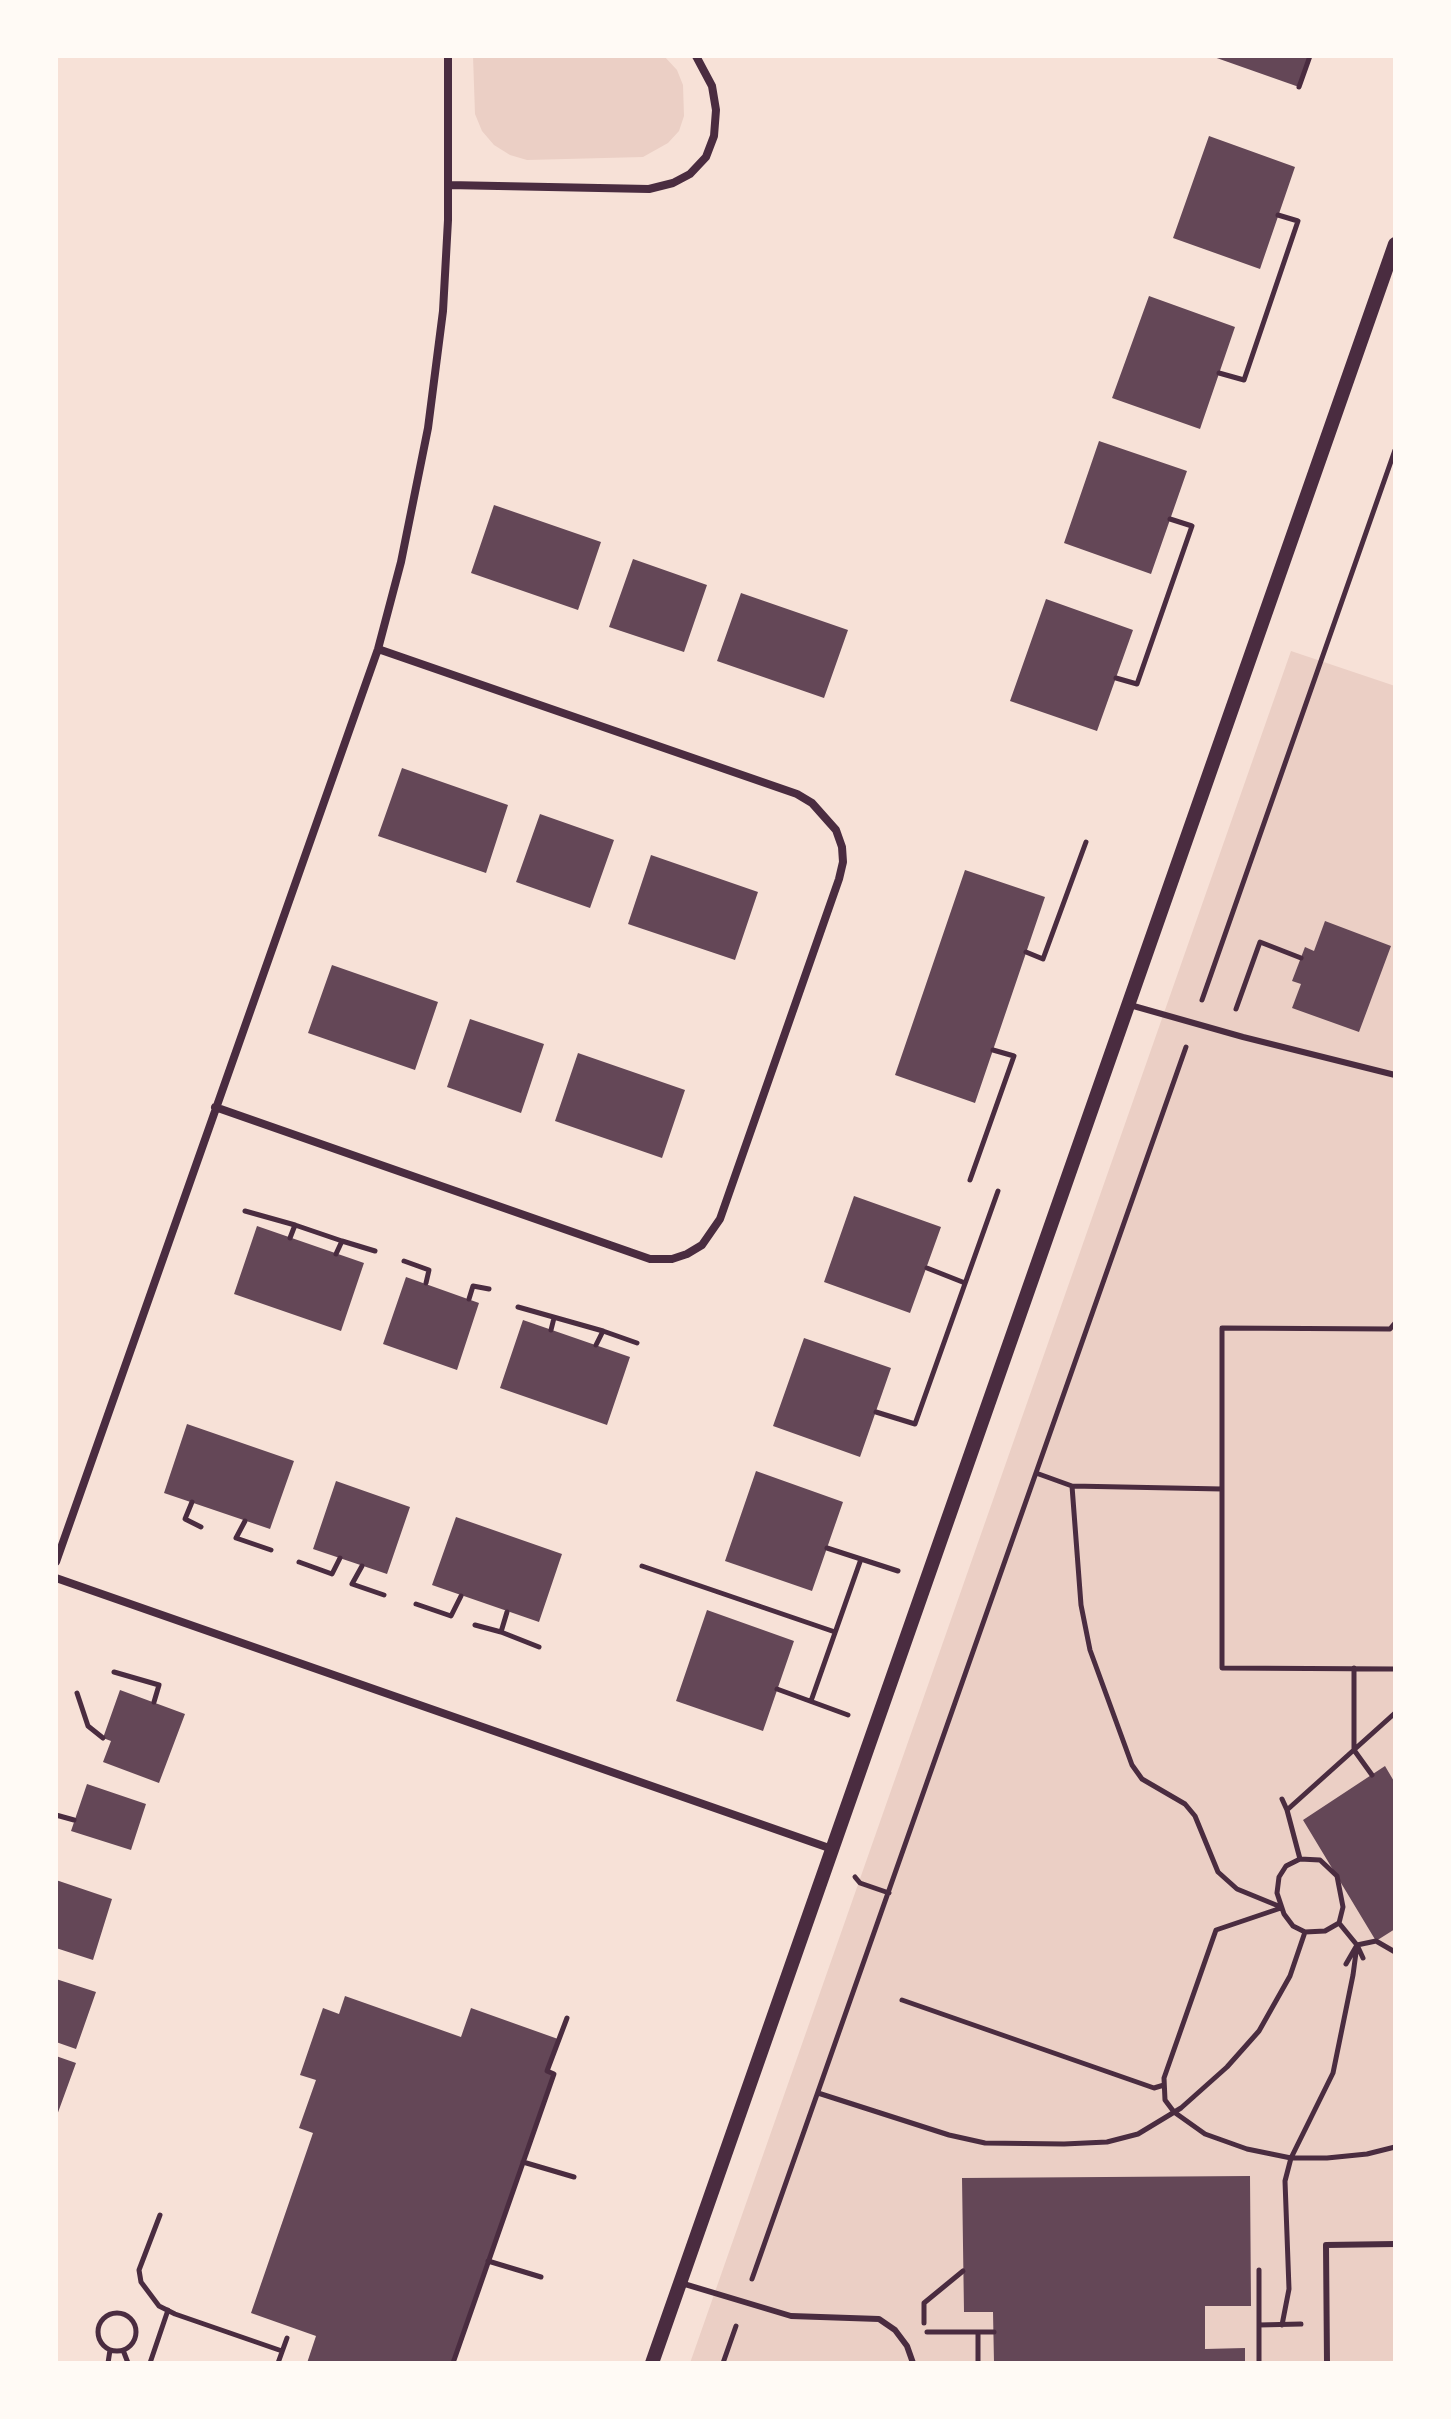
<!DOCTYPE html>
<style>
body{margin:0}
#map{position:relative;width:1451px;height:2419px;overflow:hidden;background:#f7e1d7;font-family:"Varela Round",sans-serif}
canvas{display:block}
.frame{position:absolute;inset:0;border:58px solid #fffaf5;pointer-events:none}
</style>
<div id="map">
<canvas width="1451" height="2419"></canvas>
<div class="frame"></div>
</div>
<script>
const g = document.querySelector('canvas').getContext('2d');
g.lineJoin = 'round';
function paint(path, color) { g.fillStyle = color; g.fill(path, 'evenodd'); }
const toPath = rows => new Path2D(rows.map(r => 'M' + r).join(''));
function stroke(path, color, width, dash) { g.strokeStyle = color; g.lineWidth = width; g.lineCap = dash ? 'butt' : 'round'; g.setLineDash(dash || []); g.stroke(path); }
paint(toPath([
 [473,56,664,56,677,70,683,85,684,116,679,131,668,143,643,157,527,160,510,155,494,145,482,131,475,114],
 [1291,651,1395,686,1395,2363,690,2363]
]), '#ebcfc5');
paint(toPath([
 [1211,56,1310,56,1299,87],
 [1209,136,1295,167,1260,269,1173,238],
 [1149,296,1235,327,1200,429,1112,398],
 [1099,441,1187,471,1151,574,1064,543],
 [494,505,601,542,578,610,471,573],
 [633,559,707,585,684,652,609,627],
 [741,593,848,630,824,698,717,661],
 [1046,599,1133,630,1097,731,1010,701],
 [402,768,508,805,486,873,378,836],
 [540,814,614,840,590,908,516,882],
 [651,855,758,892,735,960,628,924],
 [965,870,1045,897,975,1103,895,1075],
 [1325,921,1391,946,1359,1032,1292,1008,1301,984,1292,981,1305,947,1314,951],
 [332,965,438,1002,415,1070,308,1033],
 [470,1019,544,1044,521,1113,447,1087],
 [578,1053,685,1090,662,1158,555,1121],
 [854,1196,941,1227,910,1313,824,1282],
 [257,1226,364,1263,341,1331,234,1294],
 [406,1277,479,1303,457,1370,383,1344],
 [523,1320,630,1357,607,1425,500,1388],
 [804,1338,891,1368,860,1457,773,1426],
 [187,1424,294,1461,270,1529,164,1493],
 [756,1471,843,1502,812,1591,725,1561],
 [336,1481,410,1507,387,1574,313,1549],
 [456,1517,562,1554,539,1622,432,1585],
 [707,1610,794,1641,763,1731,676,1701],
 [120,1690,185,1714,159,1783,103,1762,111,1741,103,1738],
 [1385,1766,1395,1783,1395,1929,1376,1941,1303,1820],
 [87,1784,146,1804,131,1850,71,1831],
 [56,1880,112,1899,93,1960,56,1948],
 [56,1979,96,1992,76,2049,56,2042],
 [345,1996,461,2037,471,2008,558,2039,547,2071,554,2074,453,2363,307,2363,316,2336,251,2313,313,2133,299,2128,316,2080,300,2075,323,2008,339,2014],
 [56,2056,76,2063,56,2118],
 [1250,2176,1251,2306,1205,2306,1205,2349,1245,2348,1245,2363,994,2363,993,2312,964,2312,962,2178]
]), '#644757');
stroke(toPath([
 [1299,87,1310,56],
 [1219,373,1244,380,1298,221,1278,215],
 [1116,678,1137,684,1192,526,1170,519],
 [1026,952,1043,959,1086,842],
 [1202,1000,1395,450],
 [1236,1009,1260,942,1301,958],
 [970,1180,1014,1056,993,1050],
 [245,1211,295,1225,290,1238],
 [295,1225,342,1241],
 [336,1254,342,1241,375,1251],
 [404,1261,429,1270,426,1283],
 [927,1268,965,1283],
 [469,1299,473,1286,489,1289],
 [518,1307,603,1331],
 [1395,1323,1390,1329,1222,1328,1222,1668,1395,1669],
 [551,1330,554,1318],
 [596,1345,603,1331,637,1343],
 [876,1412,915,1424,998,1191],
 [1036,1473,1072,1486],
 [1222,1489,1072,1486,1081,1605,1090,1650,1132,1765,1142,1779,1185,1804,1195,1816,1218,1872,1237,1889,1281,1907],
 [192,1502,185,1519,201,1527],
 [245,1521,236,1538,271,1550],
 [827,1548,898,1571],
 [299,1562,332,1574,340,1558],
 [362,1566,352,1584,384,1595],
 [642,1566,835,1632],
 [416,1604,451,1616,461,1596],
 [475,1625,501,1632,507,1612],
 [501,1632,539,1647],
 [1354,1668,1354,1750,1372,1775],
 [114,1672,159,1685,154,1702],
 [777,1689,848,1715],
 [77,1693,88,1726,103,1738],
 [811,1701,861,1559],
 [1282,1799,1287,1810],
 [56,1815,74,1820],
 [1300,1859,1287,1810,1395,1713],
 [855,1877,860,1883,889,1893],
 [1281,1908,1216,1930,1164,2078,1165,2100,1174,2112,1205,2134,1247,2149,1291,2158,1327,2158,1367,2154,1395,2147],
 [1357,1945,1376,1941,1395,1952],
 [1346,1964,1357,1945,1363,1958],
 [902,2000,1154,2088,1164,2085],
 [818,2093,949,2135,985,2143,1064,2144,1107,2142,1138,2134,1181,2108,1227,2067,1259,2031,1290,1976,1305,1932,1293,1926,1284,1914,1277,1893,1279,1877,1286,1866,1300,1859,1320,1860,1337,1876,1343,1907,1339,1923,1325,1931,1305,1932],
 [523,2162,574,2177],
 [160,2215,139,2270,141,2282,159,2306,175,2314,282,2351],
 [488,2261,541,2277],
 [1259,2270,1259,2363],
 [752,2279,1186,1047],
 '98 2332a19 19 0 1 1 38 0a19 19 0 1 1-38 0Z',
 [924,2323,924,2303,963,2271],
 [1259,2325,1301,2324],
 [1282,2325,1289,2289,1285,2181,1291,2158,1333,2073,1353,1975,1357,1945,1339,1923],
 [927,2332,994,2332],
 [978,2332,978,2363],
 [123,2350,128,2363],
 [108,2363,110,2350],
 [150,2363,168,2310],
 [278,2363,287,2338],
 [453,2363,554,2074,547,2071,567,2018],
 [723,2363,736,2326]
]), '#4a2c40', 5);
stroke(toPath([
 [1130,1005,1243,1037,1395,1075],
 [681,2283,791,2316,879,2319,895,2330,907,2346,913,2363],
 [1327,2363,1326,2245,1395,2244]
]), '#4a2c40', 6);
stroke(toPath([
 [448,185,649,189,673,183,690,174,706,157,714,136,716,110,712,86,696,56],
 [215,1107,650,1259,672,1259,687,1254,702,1245,720,1219,839,879,843,862,842,847,836,830,812,803,797,794,378,649],
 [56,1562,378,649,401,562,428,428,443,311,448,220,448,56],
 [56,1578,832,1849]
]), '#4a2c40', 8);
stroke(toPath([
 [652,2363,1395,244]
]), '#4a2c40', 14);
</script>
